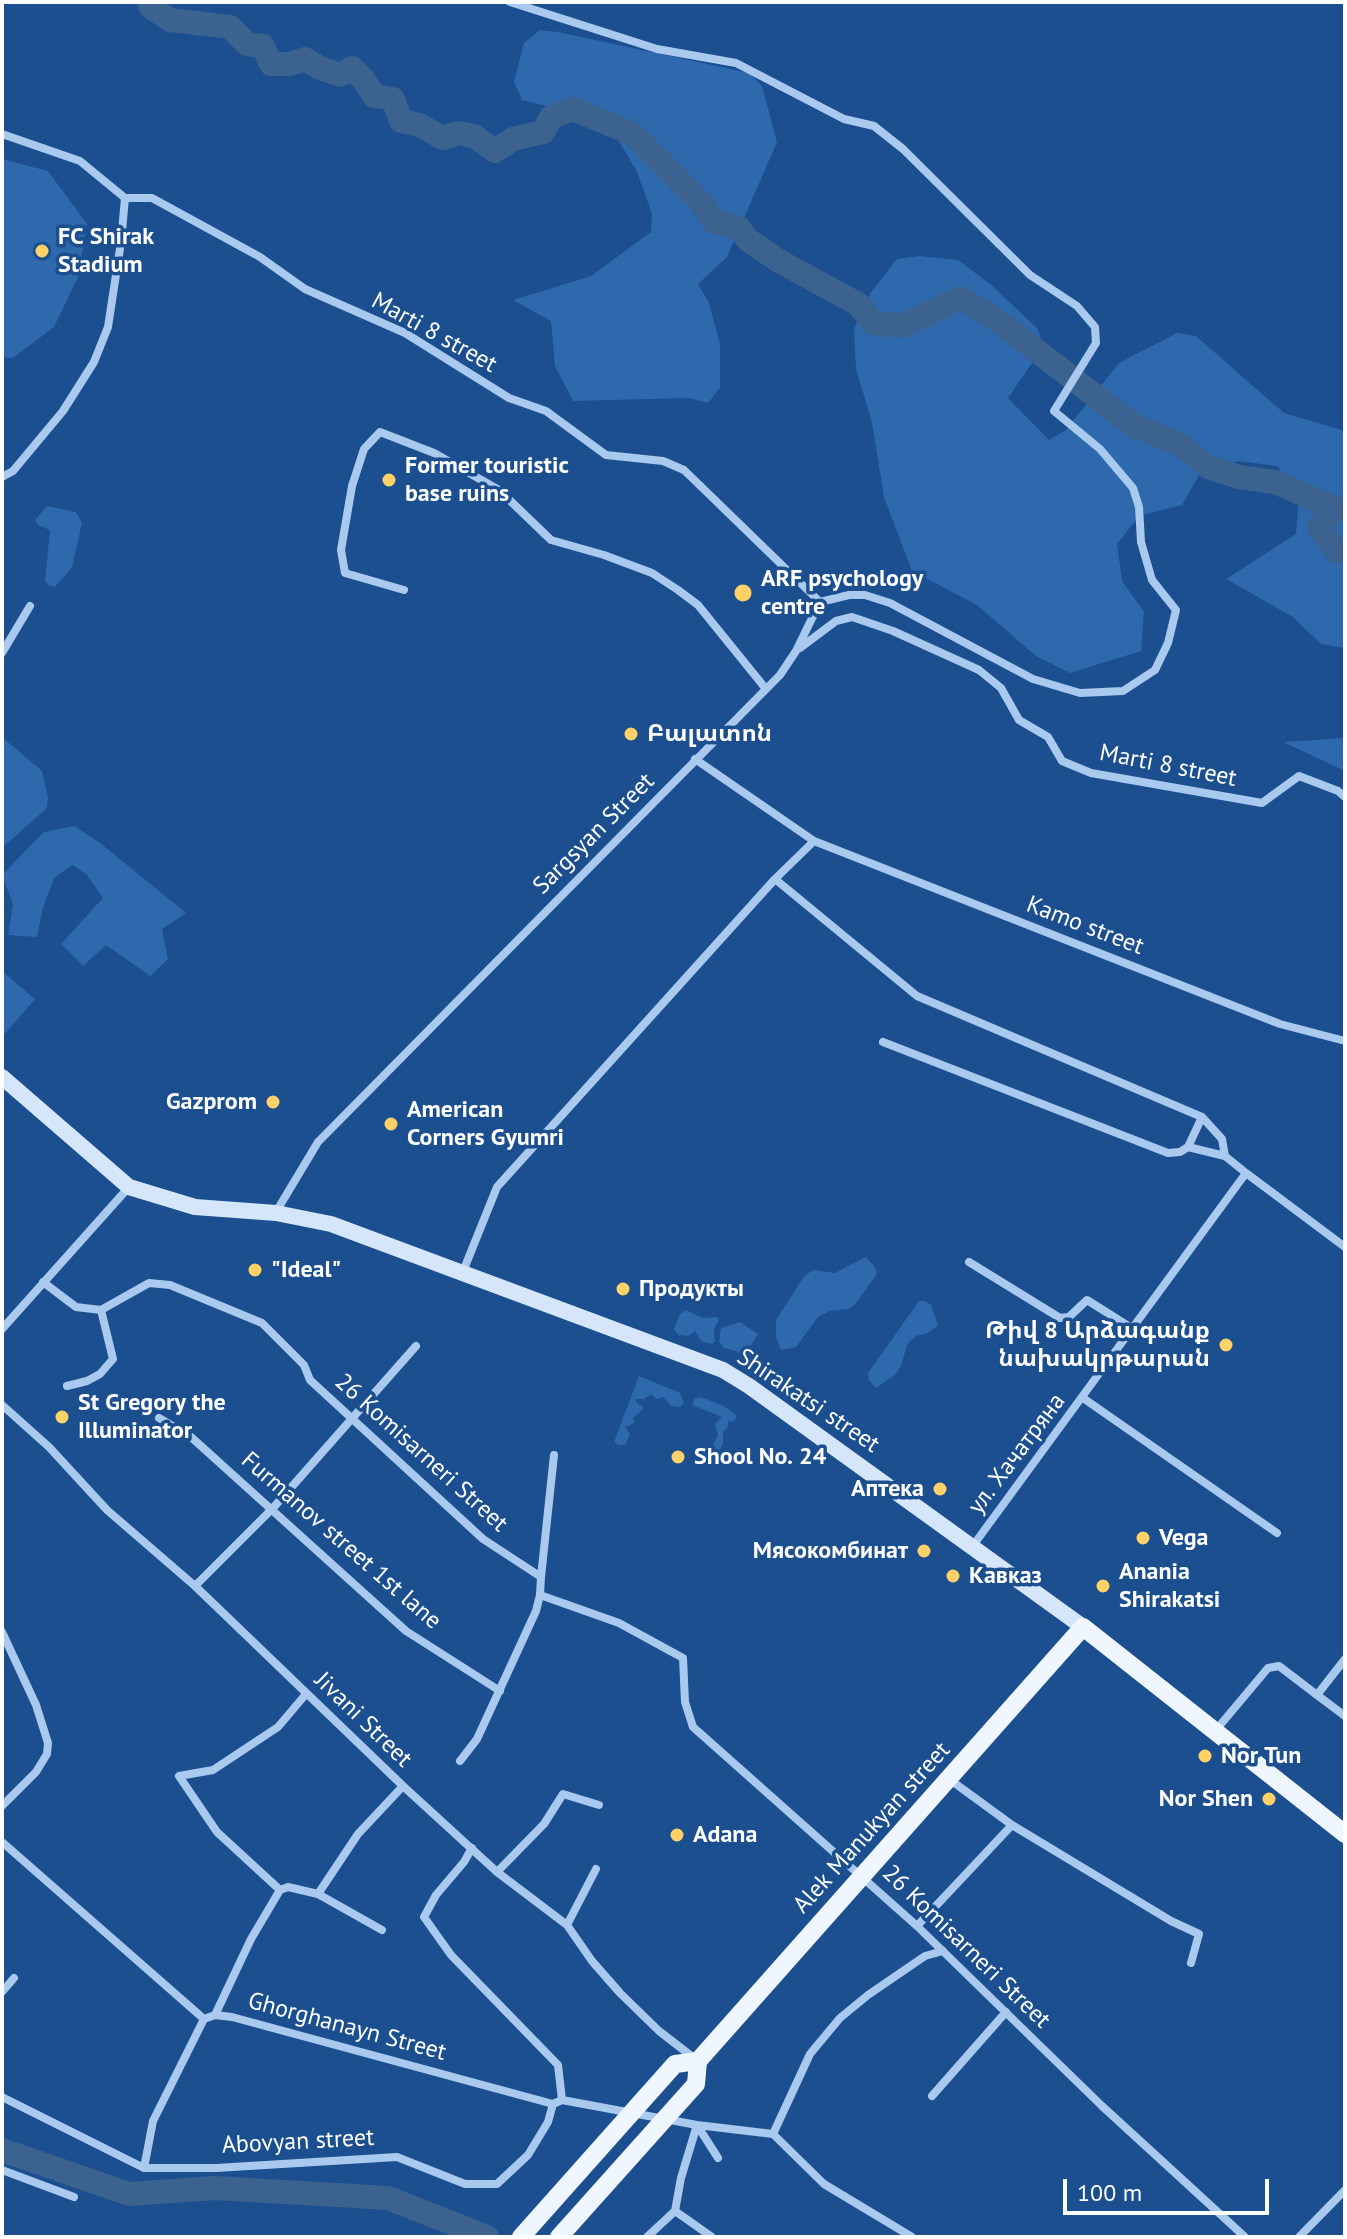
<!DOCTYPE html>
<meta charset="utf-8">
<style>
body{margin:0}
#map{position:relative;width:1347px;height:2239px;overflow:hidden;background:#1b4f8f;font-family:"PT Sans",sans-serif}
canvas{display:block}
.frame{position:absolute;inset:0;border:4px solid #fff;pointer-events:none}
.scale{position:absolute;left:1063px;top:2179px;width:206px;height:36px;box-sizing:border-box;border:4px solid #fff;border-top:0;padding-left:10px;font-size:24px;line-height:28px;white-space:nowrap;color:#fff;-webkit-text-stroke:6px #1b4f8f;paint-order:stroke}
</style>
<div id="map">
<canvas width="1347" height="2239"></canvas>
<div class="frame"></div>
<div class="scale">100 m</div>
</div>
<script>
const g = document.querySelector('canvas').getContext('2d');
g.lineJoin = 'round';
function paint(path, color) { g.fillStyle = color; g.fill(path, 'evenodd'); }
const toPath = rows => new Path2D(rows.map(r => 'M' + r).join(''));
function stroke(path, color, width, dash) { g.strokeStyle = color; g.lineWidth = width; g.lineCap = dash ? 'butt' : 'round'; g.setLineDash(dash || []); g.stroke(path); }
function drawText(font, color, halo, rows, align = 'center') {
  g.font = font + ' "PT Sans","Noto Sans Armenian",sans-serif'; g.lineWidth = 7; g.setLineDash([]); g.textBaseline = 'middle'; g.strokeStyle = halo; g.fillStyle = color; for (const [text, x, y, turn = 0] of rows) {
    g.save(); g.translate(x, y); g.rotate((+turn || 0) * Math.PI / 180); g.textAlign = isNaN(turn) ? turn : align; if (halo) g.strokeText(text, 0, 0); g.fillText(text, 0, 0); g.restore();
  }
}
paint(toPath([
 [540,30,558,32,749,73,762,86,777,142,727,257,698,284,709,303,720,344,720,388,708,403,689,398,573,401,555,366,551,321,513,300,591,276,651,232,652,214,637,172,607,121,522,100,514,82,524,43],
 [2,159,48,171,87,224,78,277,54,327,13,358,2,357],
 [919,256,958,260,990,284,1038,329,1043,347,1008,398,1049,440,1066,430,1119,363,1177,333,1196,336,1284,413,1345,431,1345,648,1321,644,1293,617,1226,579,1296,534,1299,495,1277,466,1238,461,1201,472,1182,505,1139,516,1117,544,1122,581,1144,612,1141,651,1070,673,1036,656,977,605,912,571,884,497,872,422,856,369,854,329,871,292,897,259],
 [47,506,76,512,82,523,72,567,55,587,49,586,45,581,50,530,38,525,35,520],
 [2,737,42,771,48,798,47,808,2,848],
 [1345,738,1345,771,1283,742],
 [74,826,100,843,186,913,162,929,168,959,150,976,106,945,83,966,61,944,103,898,87,875,73,865,55,877,43,907,37,937,8,935,13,904,2,875,44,832],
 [2,971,35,999,2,1037],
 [866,1257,875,1267,877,1274,856,1303,849,1309,830,1311,818,1317,796,1347,781,1350,776,1337,776,1320,805,1275,814,1270,835,1273],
 [919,1301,925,1301,931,1305,938,1325,928,1333,916,1336,911,1340,907,1345,901,1366,895,1375,876,1388,869,1380,868,1373],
 [686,1310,703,1318,717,1317,719,1320,714,1329,715,1341,712,1344,701,1341,695,1331,688,1336,678,1335,674,1329,680,1314],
 [740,1322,758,1334,750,1347,750,1357,746,1358,736,1351,724,1348,719,1342,721,1328],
 [639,1376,680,1393,684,1403,680,1407,672,1406,663,1397,657,1399,651,1394,644,1399,636,1399,636,1402,643,1407,642,1410,633,1418,634,1423,625,1427,630,1434,625,1445,618,1445,614,1442],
 [701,1397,724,1406,736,1415,736,1419,732,1422,728,1421,728,1427,723,1432,723,1444,717,1455,711,1450,718,1435,715,1424,722,1417,692,1405,694,1399]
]), '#2e69ad');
stroke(toPath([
 [149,2,151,7,170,20,230,27,247,44,263,46,271,64,290,64,305,59,320,68,340,75,352,68,364,80,374,96,393,99,401,121,419,125,443,138,458,133,474,136,495,151,513,139,543,132,551,117,573,109,633,134,702,204,714,222,738,227,748,240,779,261,858,304,873,323,903,326,960,298,993,317,1133,425,1181,445,1208,467,1239,477,1275,482,1337,509,1319,526,1336,551,1345,549],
 [2,2150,129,2194,215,2188,388,2198,487,2237]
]), '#3c6290', 24);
stroke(toPath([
 [2,134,80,161,125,198,152,198,260,257,305,289,405,333,509,398,546,411,606,455,663,461,684,470,820,602],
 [2,477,13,471,63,411,94,362,108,327,121,242,125,198],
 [404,590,345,573,341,550,352,486,364,449,380,432,434,453,499,490,551,540,604,555,652,573,678,590,698,605,766,689],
 [800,648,836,621,852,617,893,631,979,670,1001,688,1019,720,1048,737,1062,761,1091,773,1262,803,1299,776,1338,791,1345,797],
 [2,653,30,606],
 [695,759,814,841,1280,1024,1345,1041],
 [775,879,917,996,1202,1117,1222,1139,1225,1156],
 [883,1042,1168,1153,1180,1152,1188,1147,1202,1117],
 [1188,1147,1225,1156,1246,1173],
 [276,1212,318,1142,780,675,796,651,820,602,849,595,865,595,890,603,1033,679,1080,693,1123,691,1155,670,1168,643,1176,610,1152,580,1141,542,1139,507,1133,488,1100,449,1054,411,1096,343,1095,327,1077,306,1030,275,903,149,874,126,844,119,736,63,657,49,510,2],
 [969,1262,1060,1318,1069,1317,1087,1300,1133,1329],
 [462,1274,497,1187,775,879,814,841],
 [43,1282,76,1307,101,1310,149,1283,170,1285,262,1323,304,1365,310,1380,483,1539,541,1577,540,1595,619,1623,683,1658,685,1702,693,1727,917,1926,1102,2106,1245,2237],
 [2,1329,129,1187],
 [67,1386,87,1381,100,1374,113,1359,101,1310],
 [1083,1398,1277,1533],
 [2,1405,49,1447,107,1510,195,1586,403,1786,497,1872,567,1925,592,1961,620,1993,659,2031,694,2058],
 [159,1418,191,1437,406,1631,500,1691],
 [972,1547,1246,1173,1345,1247],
 [541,1577,554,1455],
 [195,1586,273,1508,416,1346],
 [2,1632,36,1705,48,1743,47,1754,36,1772,2,1806],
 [1317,1695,1345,1716],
 [1216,1730,1268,1668,1279,1666,1317,1695,1345,1659],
 [460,1761,477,1739,536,1611,540,1595],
 [949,1779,1012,1825,1171,1921,1199,1934,1191,1963],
 [2,1842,204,2019,215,2015,232,2017,553,2104],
 [472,1848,464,1862,436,1895,424,1917,451,1955,558,2065,562,2100],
 [497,1872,544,1824,563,1794,599,1805],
 [280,1890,217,1832,179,1776,213,1770,278,1727,306,1694],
 [318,1894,358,1834,403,1786],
 [567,1925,596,1869],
 [917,1926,1012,1825],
 [2,1992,14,1978],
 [215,2015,251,1939,280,1890,288,1887,318,1894,382,1930],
 [932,2096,1006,2012],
 [2,2097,144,2168,216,2168,397,2157,465,2184,497,2184,528,2155,548,2122,553,2104,562,2100,697,2125,773,2134,810,2054,840,2018,868,1995,925,1956,943,1951],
 [773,2134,824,2184,912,2237],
 [144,2168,153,2121,204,2019],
 [2,2170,74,2197],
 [647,2237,675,2211],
 [712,2237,675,2211,681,2178,697,2125,718,2158],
 [1299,2237,1345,2190]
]), '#a9c9ee', 8);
stroke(toPath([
 [2,1077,129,1187,195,1207,276,1213,331,1224,723,1370,749,1386,1083,1627]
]), '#d6e6fa', 16);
stroke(toPath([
 [698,2061,1083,1627,1345,1834]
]), '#f0f6ff', 18);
stroke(toPath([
 [521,2237,675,2064,698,2061,696,2084,559,2237]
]), '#f0f6ff', 18);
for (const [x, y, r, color] of [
 [42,251,8,"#ffd166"],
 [389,480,8,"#ffd166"],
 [743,593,10,"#ffd166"],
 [631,734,8,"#ffd166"],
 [273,1102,8,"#ffd166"],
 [391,1124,8,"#ffd166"],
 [255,1270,8,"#ffd166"],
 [623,1289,8,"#ffd166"],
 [1226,1345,8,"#ffd166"],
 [62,1417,8,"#ffd166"],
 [678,1457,8,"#ffd166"],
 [940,1489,8,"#ffd166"],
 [1143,1538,8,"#ffd166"],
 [924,1551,8,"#ffd166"],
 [953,1576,8,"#ffd166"],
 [1103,1586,8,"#ffd166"],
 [1205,1756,8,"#ffd166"],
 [1269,1799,8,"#ffd166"],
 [677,1835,8,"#ffd166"]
]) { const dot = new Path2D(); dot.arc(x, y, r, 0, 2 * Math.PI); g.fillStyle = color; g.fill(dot); stroke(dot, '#1b4f8f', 3); }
drawText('bold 24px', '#fff', '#1b4f8f', [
 ["FC Shirak",58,237],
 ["Stadium",58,265],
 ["Former touristic",405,466],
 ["base ruins",405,494],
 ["ARF psychology",761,579],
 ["centre",761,607],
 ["Բալատոն",647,734],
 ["Gazprom",257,1102,"right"],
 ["American",407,1110],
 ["Corners Gyumri",407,1138],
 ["\"Ideal\"",271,1270],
 ["Продукты",639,1289],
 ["Թիվ 8 Արձագանք",1210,1331,"right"],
 ["նախակրթարան",1210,1359,"right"],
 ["St Gregory the",78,1403],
 ["Illuminator",78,1431],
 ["Shool No. 24",694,1457],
 ["Аптека",924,1489,"right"],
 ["Vega",1159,1538],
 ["Мясокомбинат",908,1551,"right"],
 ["Anania",1119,1572],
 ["Shirakatsi",1119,1600],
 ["Кавказ",969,1576],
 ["Nor Tun",1221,1756],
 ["Nor Shen",1253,1799,"right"],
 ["Adana",693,1835]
], 'left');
drawText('24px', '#fff', '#1b4f8f', [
 ["Marti 8 street",434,333,29],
 ["Marti 8 street",1168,766,11],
 ["Sargsyan Street",594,834,-45],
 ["Kamo street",1085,926,21],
 ["Shirakatsi street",808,1401,34],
 ["26 Komisarneri Street",421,1453,42],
 ["ул. Хачатряна",1017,1454,-53],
 ["Furmanov street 1st lane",341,1541,41],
 ["Jivani Street",363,1720,44],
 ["Alek Manukyan street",872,1828,-48],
 ["26 Komisarneri Street",966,1947,44],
 ["Ghorghanayn Street",347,2027,15],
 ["Abovyan street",298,2142,-3]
]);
</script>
